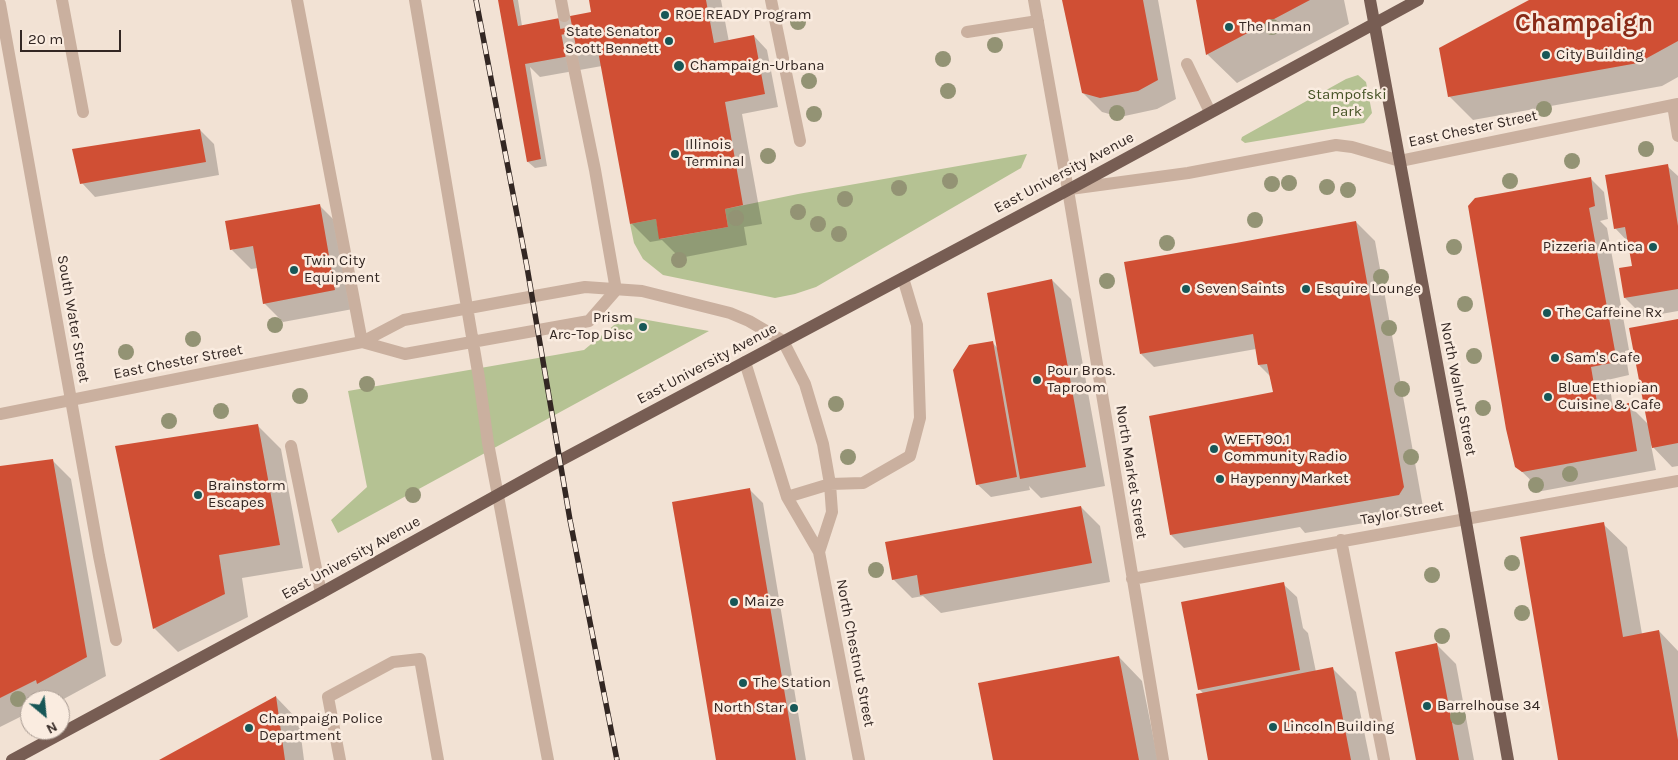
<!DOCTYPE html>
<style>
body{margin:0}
#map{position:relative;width:1678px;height:760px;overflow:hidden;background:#f2e2d4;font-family:Karla,sans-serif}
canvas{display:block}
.north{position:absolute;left:20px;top:690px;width:50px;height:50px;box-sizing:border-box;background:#faece0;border:1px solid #aa9d94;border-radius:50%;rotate:152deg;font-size:14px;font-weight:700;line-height:20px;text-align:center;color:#332723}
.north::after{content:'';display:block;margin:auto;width:18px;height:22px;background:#175757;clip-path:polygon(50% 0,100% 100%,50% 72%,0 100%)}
.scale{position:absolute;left:20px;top:30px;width:101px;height:22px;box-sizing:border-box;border:2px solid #332723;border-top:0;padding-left:6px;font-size:15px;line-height:18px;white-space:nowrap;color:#332723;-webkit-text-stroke:4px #faece0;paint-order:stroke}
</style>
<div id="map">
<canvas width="1678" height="760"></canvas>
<div class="north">N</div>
<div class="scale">20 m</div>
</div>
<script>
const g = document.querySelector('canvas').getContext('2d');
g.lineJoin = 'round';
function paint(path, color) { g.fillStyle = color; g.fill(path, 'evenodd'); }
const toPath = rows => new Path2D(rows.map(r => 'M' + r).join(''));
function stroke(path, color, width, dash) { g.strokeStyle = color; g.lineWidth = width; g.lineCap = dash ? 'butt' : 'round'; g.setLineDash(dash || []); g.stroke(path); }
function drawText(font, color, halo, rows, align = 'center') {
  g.font = font + ' Karla,sans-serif'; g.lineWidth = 5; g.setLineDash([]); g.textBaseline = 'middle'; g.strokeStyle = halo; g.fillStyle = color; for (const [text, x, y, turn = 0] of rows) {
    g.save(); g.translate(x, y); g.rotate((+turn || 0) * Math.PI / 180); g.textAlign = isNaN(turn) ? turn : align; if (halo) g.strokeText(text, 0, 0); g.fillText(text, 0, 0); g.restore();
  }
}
paint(toPath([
 [1358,75,1366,82,1372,113,1364,123,1245,143,1241,140,1242,137,1346,79],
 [1027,154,1021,168,816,287,795,294,775,298,663,275,643,259,634,243,630,224,656,219,660,239,728,227,725,209,798,194],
 [625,316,709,331,338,533,331,520,367,487,348,391,584,350]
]), '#b5c293');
paint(toPath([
 [500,0,518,0,522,26,592,13,590,0,721,0,729,42,754,36,767,50,778,107,742,114,762,224,744,227,747,245,680,258,662,240,650,242,631,223,602,66,540,77,530,67,547,166,535,168,528,162],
 [1063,0,1158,0,1176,99,1157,109,1120,117,1102,112,1083,93],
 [1197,0,1344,0,1349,24,1237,83,1207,54],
 [1532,0,1678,0,1678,77,1662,86,1473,120,1449,96],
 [200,130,214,144,219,175,95,197,82,183],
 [1667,166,1678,176,1678,311,1644,317,1625,298,1620,269,1633,267,1629,243,1615,228],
 [1591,179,1604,192,1608,219,1600,221,1607,228,1629,350,1625,351,1629,375,1603,381,1610,388,1613,407,1628,404,1649,425,1678,320,1678,466,1672,467,1651,445,1656,470,1542,491,1516,466],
 [320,206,339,225,353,309,283,322,264,303,258,268,251,269,232,250],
 [1356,222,1375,241,1423,507,1418,514,1305,533,1300,527,1184,548,1171,535,1274,393,1270,376,1259,365,1256,349,1154,367,1141,354],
 [1052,280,1071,299,1105,486,1041,498,1029,486,1030,490,991,497,977,484,993,343,998,349],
 [257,425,281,449,303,568,242,578,248,617,178,652,154,628,116,447],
 [52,460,71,479,106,676,60,701,30,700,30,712,0,727,0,468],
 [750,490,763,503,806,760,718,760],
 [1081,507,1100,526,1110,582,941,613,923,596,912,598,893,579],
 [1603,524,1627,547,1642,634,1659,631,1678,651,1678,760,1559,760],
 [1283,584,1297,597,1303,628,1308,633,1316,672,1333,669,1356,692,1370,760,1210,760,1204,694,1199,689],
 [1437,645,1456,664,1474,760,1417,760],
 [1119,657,1142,681,1158,760,994,760],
 [276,697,299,721,304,760,162,760]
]), '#0003');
paint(toPath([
 [498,0,513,0,518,26,591,12,589,0,706,0,714,43,754,35,765,94,725,102,743,205,725,209,728,227,659,239,656,219,630,224,598,51,525,64,541,159,527,162],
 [1062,0,1143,0,1158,80,1138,91,1100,98,1082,93],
 [1196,0,1310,0,1206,55],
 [1529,0,1678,0,1678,41,1638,63,1448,97,1439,48],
 [200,129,206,162,80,184,72,149],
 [1668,164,1678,226,1678,289,1624,298,1619,268,1632,266,1625,227,1614,229,1605,175],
 [1591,177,1595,206,1589,208,1617,362,1591,367,1598,408,1629,403,1637,451,1522,472,1515,467,1506,429,1468,206,1475,198],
 [320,204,335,290,263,304,253,246,230,250,225,221],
 [1356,221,1404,487,1399,495,1170,535,1149,416,1273,392,1267,364,1258,365,1253,334,1140,354,1124,262,1236,243],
 [1052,279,1086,467,1020,479,987,293],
 [1678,319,1678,443,1652,448,1629,328],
 [993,341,1017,477,976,485,953,370,969,345],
 [258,424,280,545,219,555,225,594,153,629,115,446],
 [53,459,87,657,37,684,36,680,0,698,0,466],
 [750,488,796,760,716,760,690,605,672,502],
 [1081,506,1092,563,920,595,917,575,892,580,885,542],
 [1604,522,1623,637,1659,630,1678,740,1678,760,1558,760,1520,537],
 [1284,582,1300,670,1198,690,1181,602],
 [1437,643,1459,760,1416,760,1395,652],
 [1119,656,1139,760,993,760,978,683],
 [1333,667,1351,760,1208,760,1196,694],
 [276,696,285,760,159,760]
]), '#d04f34');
stroke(toPath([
 [564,16,572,58]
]), '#ccbdb1', 12, [12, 6]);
stroke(toPath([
 [62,0,83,112],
 [297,0,362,342],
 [415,0,479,378,488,443,548,760],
 [561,0,564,16],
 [771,0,800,141],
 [1034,0,1068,190,1163,760],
 [0,4,99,556,116,640],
 [967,32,1038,21],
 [572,58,595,170,616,290],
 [1187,64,1210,112],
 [1673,105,1678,136],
 [1070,189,1188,173,1336,145,1352,147,1400,161,1678,104],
 [362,342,405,354,589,321,616,290],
 [745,362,787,497,819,552,859,760],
 [0,414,362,342,404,320,507,301,585,287,642,291,730,313,749,321,783,341,805,384,823,444,830,484,832,512,819,552],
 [291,446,321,593],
 [787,497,830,484,863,483,910,456,920,418,917,325,903,278],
 [1341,540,1384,760],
 [1132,579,1678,481],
 [340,760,328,697,393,662,420,659,438,760]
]), '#cab09f', 12);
stroke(toPath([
 [1370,0,1461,493,1508,760],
 [12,760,321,593,548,467,1068,190,1418,0]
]), '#775d53', 12);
const rail = toPath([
 [476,0,527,267,570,520,617,760]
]);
stroke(rail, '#332723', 5.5);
stroke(rail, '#faece0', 4, [11]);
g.fillStyle = '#939374';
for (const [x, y] of [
 [798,22],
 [1272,27],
 [995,45],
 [943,59],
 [809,81],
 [948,91],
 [1544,109],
 [1117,113],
 [814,114],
 [1646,149],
 [768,156],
 [1572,161],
 [950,181],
 [1510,181],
 [1289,183],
 [1272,184],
 [1327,187],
 [899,188],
 [1348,190],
 [845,199],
 [798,212],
 [736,218],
 [1255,220],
 [818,224],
 [839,234],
 [1167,243],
 [1454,247],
 [679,260],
 [1381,277],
 [1107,281],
 [1465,304],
 [275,325],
 [1389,328],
 [193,339],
 [126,352],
 [1474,356],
 [367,384],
 [1402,389],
 [300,396],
 [836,404],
 [1483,408],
 [221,411],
 [169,421],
 [848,457],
 [1411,457],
 [1570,474],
 [1536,485],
 [413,495],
 [1512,563],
 [876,570],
 [1432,575],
 [1522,613],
 [1442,636],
 [18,699],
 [1458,717]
]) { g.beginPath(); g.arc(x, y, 8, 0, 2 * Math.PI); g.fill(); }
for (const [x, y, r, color] of [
 [665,15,5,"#175757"],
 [1229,27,5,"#175757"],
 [669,41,5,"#175757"],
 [1546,55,5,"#175757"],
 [679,66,6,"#175757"],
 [675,154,5,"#175757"],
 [1653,247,5,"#175757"],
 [294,270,5,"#175757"],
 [1186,289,5,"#175757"],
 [1306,289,5,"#175757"],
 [1547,313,5,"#175757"],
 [643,327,5,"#175757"],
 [1555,358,5,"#175757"],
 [1037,380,5,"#175757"],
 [1548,397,5,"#175757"],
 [1214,449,5,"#175757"],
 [1220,479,5,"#175757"],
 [198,495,5,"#175757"],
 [734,602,5,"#175757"],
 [743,683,5,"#175757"],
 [1427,706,5,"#175757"],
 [794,708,5,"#175757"],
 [1273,727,5,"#175757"],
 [249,728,5,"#175757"]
]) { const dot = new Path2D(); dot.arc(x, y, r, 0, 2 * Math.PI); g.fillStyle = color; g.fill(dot); stroke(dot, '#faece0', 2); }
drawText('15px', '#332723', '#faece0', [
 ["ROE READY Program",675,15],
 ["The Inman",1239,27],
 ["State Senator",659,32,"right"],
 ["Scott Bennett",659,49,"right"],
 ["City Building",1556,55],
 ["Champaign-Urbana",690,66],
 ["Illinois",685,145],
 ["Terminal",685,162],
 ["Pizzeria Antica",1643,247,"right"],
 ["Twin City",304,261],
 ["Equipment",304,278],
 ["Seven Saints",1196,289],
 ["Esquire Lounge",1316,289],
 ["The Caffeine Rx",1557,313],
 ["Prism",633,318,"right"],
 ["Arc-Top Disc",633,335,"right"],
 ["Sam's Cafe",1565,358],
 ["Pour Bros.",1047,371],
 ["Taproom",1047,388],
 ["Blue Ethiopian",1558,388],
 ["Cuisine & Cafe",1558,405],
 ["WEFT 90.1",1224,440],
 ["Community Radio",1224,457],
 ["Haypenny Market",1230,479],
 ["Brainstorm",208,486],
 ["Escapes",208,503],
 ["Maize",744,602],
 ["The Station",753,683],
 ["Barrelhouse 34",1437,706],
 ["North Star",784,708,"right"],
 ["Champaign Police",259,719],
 ["Department",259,736],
 ["Lincoln Building",1283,727]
], 'left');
drawText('15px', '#465326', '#faece0', [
 ["Stampofski",1347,95],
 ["Park",1347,112]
]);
drawText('15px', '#332723', '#faece0', [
 ["East Chester Street",1473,129,-12],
 ["East University Avenue",1064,173,-28],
 ["South Water Street",73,319,80],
 ["East Chester Street",178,362,-11],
 ["East University Avenue",707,364,-28],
 ["North Walnut Street",1458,389,79],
 ["North Market Street",1131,472,81],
 ["Taylor Street",1402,513,-10],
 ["East University Avenue",351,558,-29],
 ["North Chestnut Street",855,653,79]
]);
drawText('bold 25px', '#882a17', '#faece0', [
 ["Champaign",1584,24]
]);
</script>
